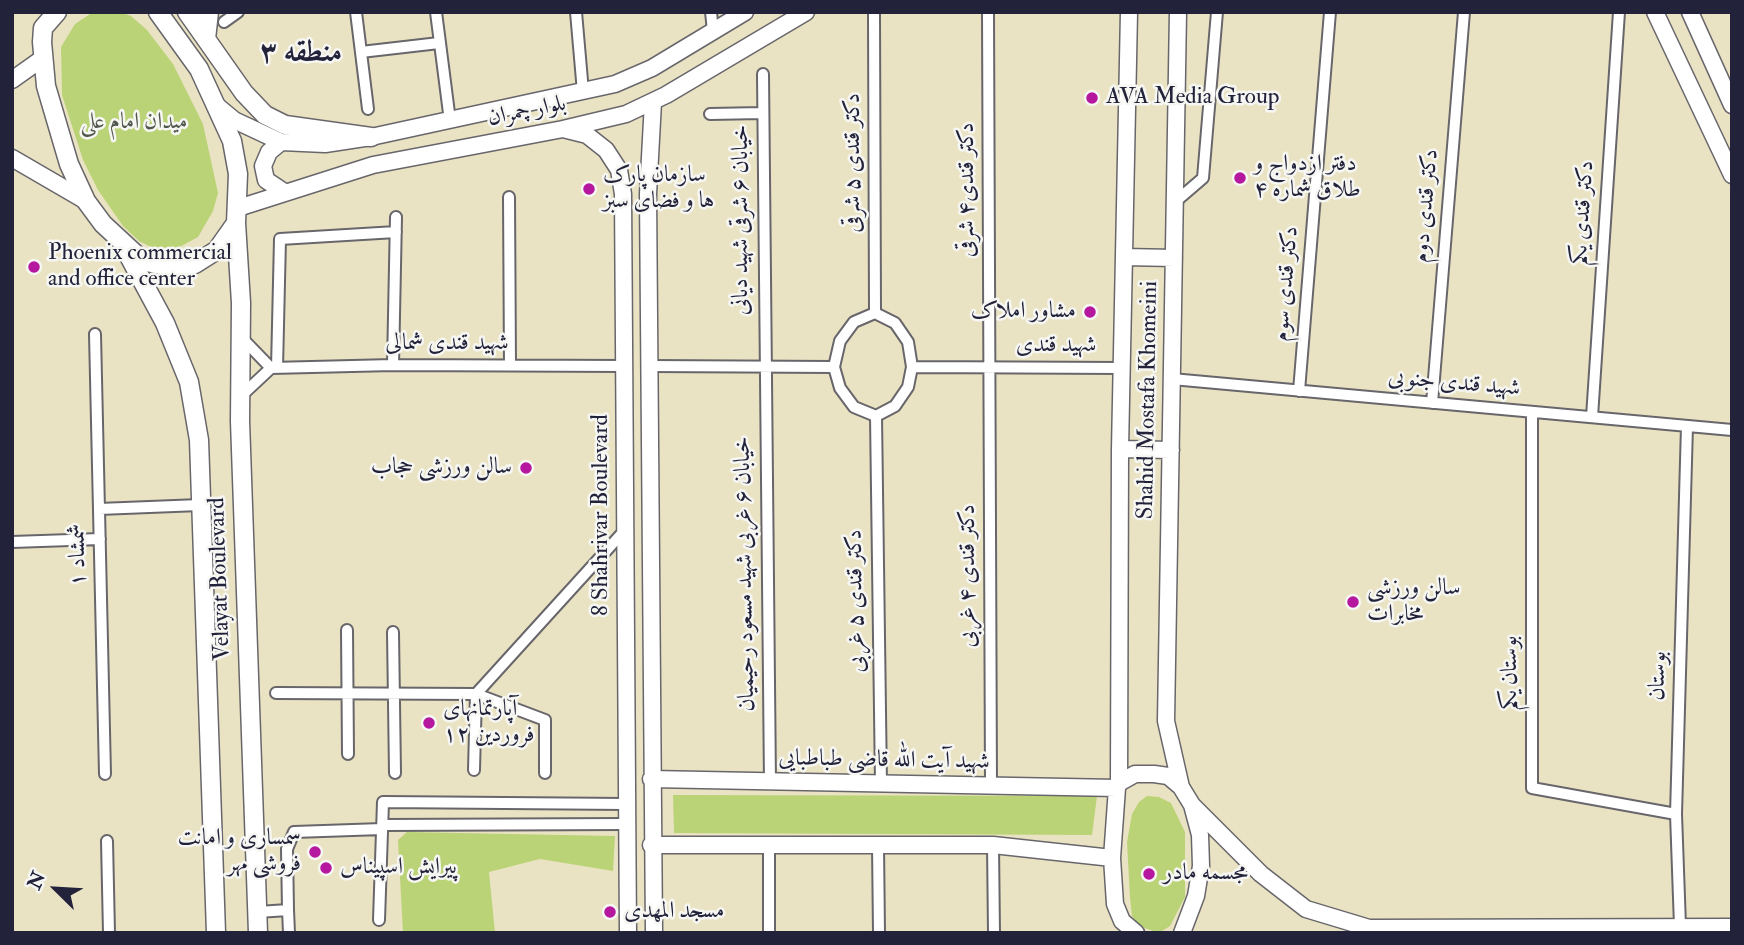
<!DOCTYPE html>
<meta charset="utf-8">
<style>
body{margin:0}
#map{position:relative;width:1744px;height:945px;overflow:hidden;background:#eae3c3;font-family:"IM FELL Double Pica",serif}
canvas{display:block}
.frame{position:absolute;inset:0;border:14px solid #22223b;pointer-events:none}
.north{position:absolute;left:21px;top:854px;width:70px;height:70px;-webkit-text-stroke:5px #f6f6f2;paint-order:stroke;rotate:294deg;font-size:19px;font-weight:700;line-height:28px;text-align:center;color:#22223b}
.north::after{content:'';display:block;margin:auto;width:24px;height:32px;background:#22223b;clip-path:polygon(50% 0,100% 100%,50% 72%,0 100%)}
</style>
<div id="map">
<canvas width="1744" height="945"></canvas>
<div class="frame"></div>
<div class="north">N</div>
</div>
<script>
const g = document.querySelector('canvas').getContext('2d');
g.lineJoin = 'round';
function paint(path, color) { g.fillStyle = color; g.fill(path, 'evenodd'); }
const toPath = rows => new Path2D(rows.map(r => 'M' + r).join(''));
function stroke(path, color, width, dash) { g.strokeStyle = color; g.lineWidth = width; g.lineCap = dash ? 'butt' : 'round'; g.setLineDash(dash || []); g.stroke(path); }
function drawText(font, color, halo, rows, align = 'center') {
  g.font = font + ' "IM FELL Double Pica",Amiri,serif'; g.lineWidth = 5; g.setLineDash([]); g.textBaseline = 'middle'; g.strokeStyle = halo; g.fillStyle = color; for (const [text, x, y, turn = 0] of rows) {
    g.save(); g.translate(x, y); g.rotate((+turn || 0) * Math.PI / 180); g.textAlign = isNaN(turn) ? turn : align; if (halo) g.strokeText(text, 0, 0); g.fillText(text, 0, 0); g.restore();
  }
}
paint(toPath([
 [93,12,120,12,131,16,147,30,173,64,203,124,218,193,213,211,198,237,174,250,155,249,139,241,123,226,98,190,83,160,62,95,61,47,75,24],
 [673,795,1097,796,1092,835,674,833],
 [1147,796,1159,797,1171,803,1185,832,1185,897,1170,926,1159,933,1139,926,1132,916,1130,898,1127,842,1132,814,1139,802],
 [407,832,615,836,613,871,540,859,489,872,495,933,403,933,398,840]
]), '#bbd377');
const street = toPath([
 [356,12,368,109],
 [436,12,450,121],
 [576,12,583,92],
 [711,12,713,31],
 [988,12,991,785],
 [874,13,875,313],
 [224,22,238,12],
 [361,52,439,43],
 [763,74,770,782],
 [710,114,762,113],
 [509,197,510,365],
 [1175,202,1203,178,1217,12],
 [875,313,895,323,908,342,912,367,908,387,895,406,876,416,854,407,840,388,834,367,840,341,854,322,875,313],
 [95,334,105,774],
 [393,365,396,217],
 [649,366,834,367],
 [912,367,1122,368],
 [271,368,393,365,624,366],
 [277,368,280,239,396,232],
 [1172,379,1732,430],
 [1299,391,1330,12],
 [240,397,271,368,241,337],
 [1432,403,1464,12],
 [1532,412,1532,788,1676,814],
 [876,416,881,785],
 [1592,417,1619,12],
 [99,509,200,505],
 [12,542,100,539],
 [347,630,348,754],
 [393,632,395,773],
 [276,693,476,694,545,720,545,773],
 [474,770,476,694,625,530],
 [382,825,626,824],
 [107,841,109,933],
 [769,845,769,933],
 [878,845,879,933],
 [993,845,994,933],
 [288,910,289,933],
 [258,912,288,910,287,849,294,832,382,829],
 [379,920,383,802,626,804],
 [1680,926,1676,814,1687,426]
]);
const secondary = toPath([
 [1178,12,1166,721,1181,787],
 [1655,12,1732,175],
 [1690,12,1732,105],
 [12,80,43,58],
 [653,102,648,194,654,933],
 [216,105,234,120,281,142,325,144,371,137,615,84,652,68,745,12],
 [563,129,587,135,606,150,619,170,623,194,628,933],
 [281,142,269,152,263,166,266,180,284,192],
 [12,158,86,201],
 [238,208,373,165,563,129,626,114,666,95,806,12],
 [1124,257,1174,258],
 [1120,449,1171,450],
 [651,779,1117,788],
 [1119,783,1120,449,1129,12],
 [1192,805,1261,874,1306,909,1369,928,1732,927],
 [651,845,993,845,1112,858],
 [1136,933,1122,921,1115,904,1112,858,1117,788,1119,783,1135,774,1154,774,1168,776,1181,787,1192,805,1200,835,1201,866,1196,896,1182,933]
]);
const primary = toPath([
 [57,12,43,28,42,42,46,86,69,164,86,201,103,224,143,261,169,267,195,264,217,250,236,223,238,174,232,141,199,69,158,12],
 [187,12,244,93,265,115,285,125,371,137],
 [206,39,209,12],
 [236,223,241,303,240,421,258,933],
 [123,245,165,323,189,382,199,440,216,933]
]);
stroke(street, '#68666b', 14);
stroke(secondary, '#68666b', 19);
stroke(primary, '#68666b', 21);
stroke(street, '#fff', 10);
stroke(secondary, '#fff', 16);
stroke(primary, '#fff', 18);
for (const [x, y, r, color] of [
 [1092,98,7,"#b5179e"],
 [1240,178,7,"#b5179e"],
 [589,189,7,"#b5179e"],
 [34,267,7,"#b5179e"],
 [1090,312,7,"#b5179e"],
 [526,468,7,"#b5179e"],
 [1353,602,7,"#b5179e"],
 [429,723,7,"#b5179e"],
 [315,852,7,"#b5179e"],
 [326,868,7,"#b5179e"],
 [1149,874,7,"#b5179e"],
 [610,912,7,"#b5179e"]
]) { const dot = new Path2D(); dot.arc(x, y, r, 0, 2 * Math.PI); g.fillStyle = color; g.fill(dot); stroke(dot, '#f6f6f2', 2.5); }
drawText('23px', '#22223b', '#f6f6f2', [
 ["AVA Media Group",1106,98],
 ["دفتر ازدواج و",1254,165],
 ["طلاق شماره ۴",1254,191],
 ["سازمان پارک",603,176],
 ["ها و فضای سبز",603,202],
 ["Phoenix commercial",48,254],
 ["and office center",48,280],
 ["مشاور املاک",1076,312,"right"],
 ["سالن ورزشی حجاب",512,468,"right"],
 ["سالن ورزشی",1367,589],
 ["مخابرات",1367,615],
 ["آپارتمانهای",443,710],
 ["۱۲ فروردین",443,736],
 ["سمساری و امانت",301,839,"right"],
 ["فروشی مهر",301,865,"right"],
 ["پیرایش اسپیناس",340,868],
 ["مجسمه مادر",1163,874],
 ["مسجد المهدی",624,912]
], 'left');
drawText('23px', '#22223b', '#f6f6f2', [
 ["بلوار چمران",527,112,-11],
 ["دکتر قندی ۵ شرقی",854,163,-90],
 ["دکتر قندی۴ شرقی",968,190,-90],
 ["دکتر قندی دوم",1427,206,-85],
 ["دکتر قندی یکم",1584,213,-86],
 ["خیابان ۶ شرقی شهید دیانی",742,220,-90],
 ["دکتر قندی سوم",1287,284,-85],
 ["شهید قندی شمالی",447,344],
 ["شهید قندی",1056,346],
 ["شهید قندی جنوبی",1454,384,5],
 ["Shahid Mostafa Khomeini",1149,400,-89],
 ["8 Shahrivar Boulevard",602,515,-90],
 ["شمشاد ۱",79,555,-91],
 ["خیابان ۶ غربی شهید مسعود رحیمیان",746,574,-91],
 ["دکتر قندی ۴ غربی",969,576,-90],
 ["Velayat Boulevard",221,579,-92],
 ["دکتر قندی ۵ غربی",857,601,-91],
 ["بوستان یکم",1511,673,-90],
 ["بوستان",1659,676,-88],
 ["شهید آیت الله قاضی طباطبایی",884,761,1]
]);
drawText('23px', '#50574d', '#f6f6f2', [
 ["میدان امام علی",134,123]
]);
drawText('bold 30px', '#22223b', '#f6f6f2', [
 ["منطقه ۳",301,55]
]);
</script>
